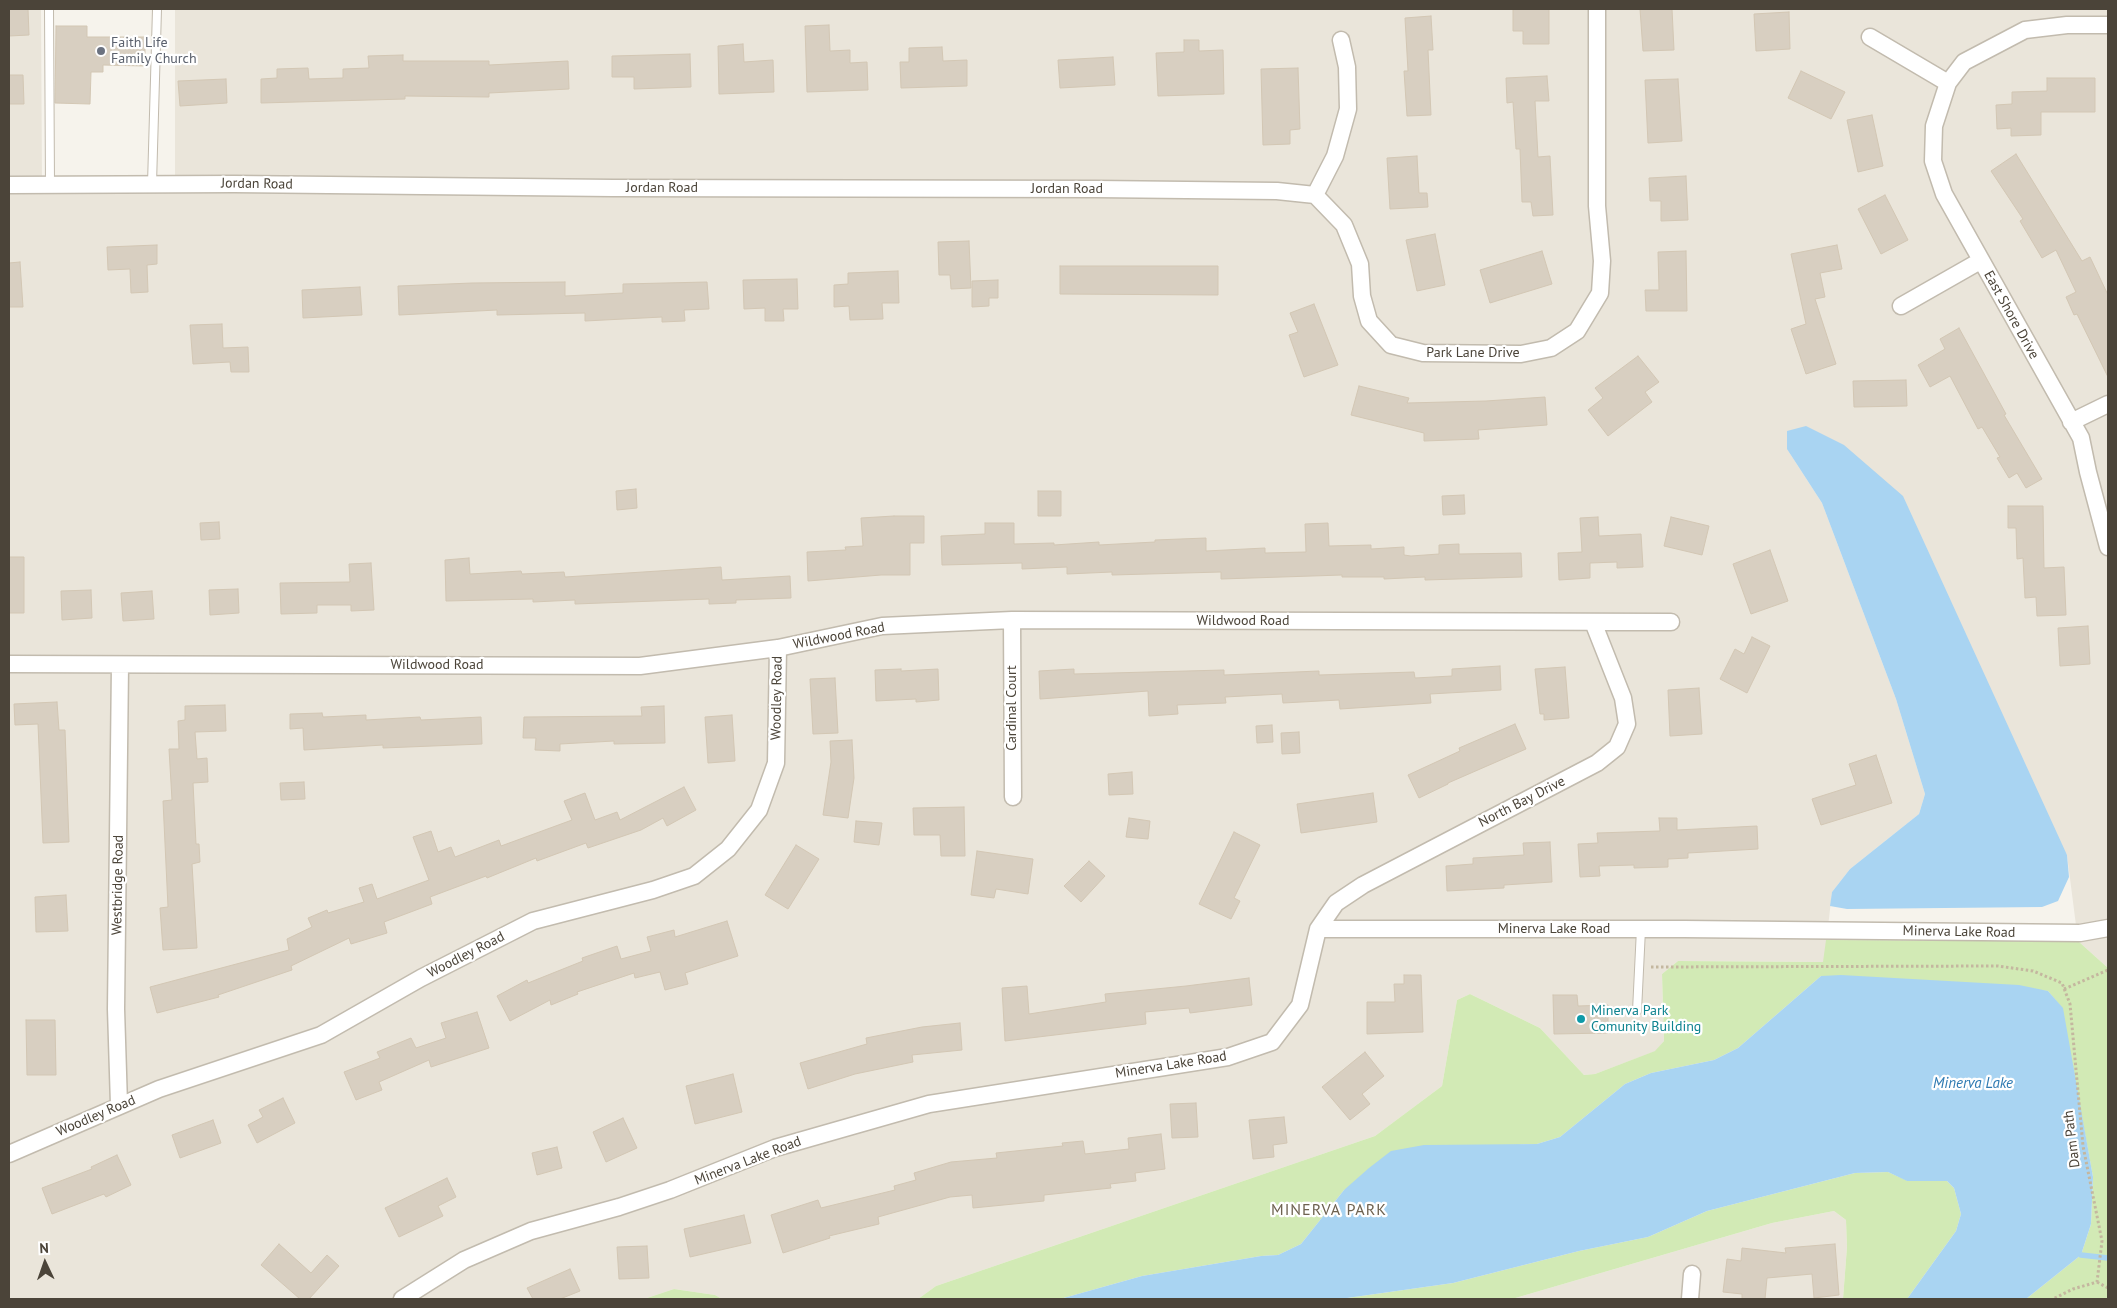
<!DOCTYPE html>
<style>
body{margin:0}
#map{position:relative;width:2117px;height:1308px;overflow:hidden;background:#f6f3ec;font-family:"PT Sans",sans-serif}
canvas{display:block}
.frame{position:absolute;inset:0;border:10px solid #4b4439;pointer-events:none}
.north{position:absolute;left:20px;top:1238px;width:50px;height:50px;-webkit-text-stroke:4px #fff;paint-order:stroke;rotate:357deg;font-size:14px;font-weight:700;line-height:20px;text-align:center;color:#4b4439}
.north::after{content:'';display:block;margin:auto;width:18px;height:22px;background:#4b4439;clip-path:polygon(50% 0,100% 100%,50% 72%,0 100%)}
</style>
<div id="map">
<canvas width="2117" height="1308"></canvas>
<div class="frame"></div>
<div class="north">N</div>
</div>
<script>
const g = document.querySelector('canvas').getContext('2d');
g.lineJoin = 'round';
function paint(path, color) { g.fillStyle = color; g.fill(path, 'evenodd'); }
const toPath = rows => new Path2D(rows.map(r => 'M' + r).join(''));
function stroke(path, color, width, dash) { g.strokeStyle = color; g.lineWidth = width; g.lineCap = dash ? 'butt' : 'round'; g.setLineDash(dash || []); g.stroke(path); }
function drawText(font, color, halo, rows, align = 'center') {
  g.font = font + ' "PT Sans",sans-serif'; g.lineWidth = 4.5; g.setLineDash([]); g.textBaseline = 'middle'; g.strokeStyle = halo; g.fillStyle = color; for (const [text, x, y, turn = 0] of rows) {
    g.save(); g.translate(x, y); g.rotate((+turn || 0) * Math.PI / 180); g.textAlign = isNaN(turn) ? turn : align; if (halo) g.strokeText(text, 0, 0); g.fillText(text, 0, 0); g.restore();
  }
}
paint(toPath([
 [9,9,41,9,42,186,175,186,175,9,2108,9,2108,968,2078,941,2067,855,1787,449,1822,503,1896,699,1925,794,1919,814,1850,869,1832,892,1824,962,1678,961,1662,974,1664,1041,1656,1051,1595,1074,1584,1075,1540,1028,1470,994,1457,1000,1442,1086,1375,1136,936,1286,918,1299,722,1299,715,1295,674,1289,644,1299,9,1299],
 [1834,1211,1846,1220,1847,1247,1843,1299,1512,1299,1772,1223]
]), '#eae5da');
paint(toPath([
 [1826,940,2078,941,2108,968,2108,1299,2026,1299,2081,1255,2091,1224,2093,1177,2062,1008,2048,991,1821,976,1738,1048,1714,1060,1651,1073,1625,1084,1560,1137,1537,1144,1523,1144,1344,1190,1301,1244,1278,1255,1261,1256,1142,1276,1060,1299,918,1299,936,1286,1375,1136,1442,1086,1457,1000,1470,994,1540,1028,1584,1075,1595,1074,1655,1051,1664,1041,1662,974,1678,961,1823,962],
 [1888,1172,1908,1181,1947,1181,1954,1188,1961,1214,1956,1231,1907,1299,1843,1299,1847,1247,1846,1220,1834,1211,1772,1223,1512,1299,1340,1299,1453,1283,1579,1251,1648,1237,1707,1211,1855,1173],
 [674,1289,715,1295,722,1299,644,1299]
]), '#d2eab5');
paint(toPath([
 [1806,426,1844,445,1903,496,2067,855,2069,877,2058,901,2042,907,1847,909,1830,906,1832,892,1850,869,1919,814,1925,794,1896,699,1822,503,1787,449,1787,431],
 [1841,975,2019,985,2048,991,2063,1008,2093,1177,2091,1224,2081,1255,2026,1299,1907,1299,1956,1231,1961,1214,1954,1188,1947,1181,1907,1181,1888,1172,1855,1173,1707,1211,1648,1237,1579,1251,1453,1283,1340,1299,1060,1299,1142,1276,1261,1256,1278,1255,1301,1244,1344,1190,1369,1168,1391,1151,1424,1145,1537,1144,1560,1137,1625,1084,1651,1073,1714,1060,1738,1048,1821,976]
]), '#a9d4f2');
stroke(toPath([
 [2081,1255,2108,1258]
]), '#a9d4f2', 5.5);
const building = toPath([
 [9,9,28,9,29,35,9,36,9,9],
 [1513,9,1549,9,1549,44,1523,44,1523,31,1513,31,1513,9],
 [1640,9,1672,9,1674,50,1643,51,1640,9],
 [1789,12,1790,49,1756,51,1754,14,1789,12],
 [1431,16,1433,50,1428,50,1431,115,1407,116,1404,71,1408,71,1405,18,1431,16],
 [829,25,830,51,850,50,850,63,867,62,868,90,807,92,805,26,829,25],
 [56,26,87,26,87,37,145,37,145,66,103,65,103,72,91,72,90,104,55,103,56,26],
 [1184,40,1199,40,1199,51,1223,50,1224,94,1158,96,1156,53,1184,52,1184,40],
 [743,44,744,62,773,60,774,92,719,94,718,46,743,44],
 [942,47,943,61,967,60,967,86,901,88,900,62,909,62,909,48,942,47],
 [690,54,691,87,634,89,634,77,612,77,612,56,690,54],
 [403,55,403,61,489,61,489,65,568,61,569,89,489,93,489,97,405,96,405,99,261,103,261,79,277,78,277,69,308,68,309,79,343,78,343,69,369,68,368,56,403,55],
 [1113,57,1115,85,1060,88,1058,60,1113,57],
 [1298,68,1300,129,1290,130,1290,144,1263,145,1261,69,1298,68],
 [1801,71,1845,92,1831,119,1788,98,1801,71],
 [9,75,23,75,24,104,9,104,9,75],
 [1547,76,1549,101,1535,101,1538,157,1550,156,1553,215,1533,216,1531,202,1522,202,1520,149,1516,149,1513,102,1507,103,1506,78,1547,76],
 [2047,78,2095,78,2095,112,2041,112,2041,135,2011,136,2011,128,1997,129,1996,105,2012,104,2012,92,2047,91,2047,78],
 [226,79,227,103,180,106,178,81,226,79],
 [1678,79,1682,141,1648,143,1645,80,1678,79],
 [1872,115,1883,166,1858,172,1847,120,1872,115],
 [2016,154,2082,261,2090,257,2108,295,2108,377,2077,314,2074,315,2066,297,2076,292,2056,250,2042,258,2020,221,2023,219,1991,171,2016,154],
 [1417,156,1419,193,1427,193,1428,207,1390,209,1387,158,1417,156],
 [1686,176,1688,220,1661,221,1661,201,1650,201,1649,178,1686,176],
 [1885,195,1908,240,1881,254,1858,209,1885,195],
 [1435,234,1445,285,1417,291,1406,240,1435,234],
 [969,241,971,288,951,289,950,275,939,275,938,242,969,241],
 [157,245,157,264,147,265,148,292,131,293,130,269,108,270,107,247,157,245],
 [1837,245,1842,269,1820,273,1825,297,1815,299,1836,364,1806,374,1791,329,1806,324,1791,254,1837,245],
 [1542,251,1552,284,1490,303,1480,270,1542,251],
 [1686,251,1687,311,1646,311,1645,290,1659,290,1658,252,1686,251],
 [20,262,23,307,9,307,9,263,20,262],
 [1060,266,1218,266,1218,295,1060,294,1060,266],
 [898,271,899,303,882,303,883,319,850,320,849,306,834,307,834,285,848,284,848,273,898,271],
 [797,279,798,309,783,309,784,321,765,321,765,308,744,309,743,280,797,279],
 [998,280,998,298,989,298,989,306,972,307,972,281,998,280],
 [565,282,565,296,623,293,623,284,707,282,709,309,684,310,685,321,662,322,662,317,585,321,585,313,497,315,497,310,399,315,398,286,472,283,565,282],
 [360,287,362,315,303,318,302,290,360,287],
 [1314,304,1338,365,1304,377,1289,335,1298,332,1290,313,1314,304],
 [222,324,223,348,248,347,249,372,231,372,230,362,193,364,190,325,222,324],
 [1959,328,2006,414,2004,415,2042,479,2026,488,2017,473,2009,478,1997,458,2000,457,1982,427,1978,429,1950,376,1930,387,1918,365,1945,349,1940,339,1959,328],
 [1638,356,1659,382,1645,392,1652,402,1608,436,1588,410,1603,398,1595,388,1638,356],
 [1906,380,1907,406,1854,407,1853,381,1906,380],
 [1359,386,1409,398,1407,403,1486,401,1545,397,1547,425,1478,430,1479,439,1424,441,1424,433,1351,415,1359,386],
 [636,489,637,508,617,510,616,491,636,489],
 [1038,491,1061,491,1061,516,1038,516,1038,491],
 [1464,495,1465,514,1443,515,1442,496,1464,495],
 [2008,506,2043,506,2044,568,2064,567,2066,615,2037,616,2036,597,2025,598,2023,558,2017,559,2016,528,2008,528,2008,506],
 [894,516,924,516,924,543,910,543,910,575,881,575,808,581,807,552,846,550,845,547,863,546,861,518,894,516],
 [1598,517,1599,536,1641,534,1643,567,1617,568,1617,562,1590,563,1590,578,1559,580,1558,553,1582,552,1580,518,1598,517],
 [1671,517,1709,526,1702,555,1664,546,1671,517],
 [219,522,220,539,201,540,200,523,219,522],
 [985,523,1014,523,1014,544,1054,543,1054,545,1099,542,1099,545,1155,542,1155,540,1206,538,1206,551,1265,548,1265,553,1306,552,1305,524,1328,523,1329,546,1371,545,1371,549,1404,547,1404,555,1411,556,1439,554,1439,545,1459,544,1459,554,1521,553,1522,577,1425,580,1425,577,1384,579,1384,577,1342,577,1342,575,1221,579,1221,572,1112,575,1112,572,1067,574,1067,567,1022,569,1022,563,942,565,941,536,985,534,985,523],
 [1770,550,1788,601,1751,614,1733,564,1770,550],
 [9,557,24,557,24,613,9,613,9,557],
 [469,558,470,574,521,571,522,574,564,572,565,577,721,567,722,580,790,576,791,598,736,600,736,603,709,604,709,599,575,604,575,600,533,602,533,599,446,601,445,560,469,558],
 [371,563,374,610,351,611,351,605,317,605,317,613,281,614,280,583,350,582,349,564,371,563],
 [238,589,239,613,210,615,209,590,238,589],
 [91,590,92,618,62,620,61,591,91,590],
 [152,591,154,619,123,621,121,593,152,591],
 [2088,626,2090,664,2060,666,2058,628,2088,626],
 [1752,637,1770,646,1747,693,1720,679,1735,649,1744,654,1752,637],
 [1500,666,1501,690,1430,694,1431,703,1340,709,1339,700,1283,703,1282,694,1225,697,1226,703,1177,705,1178,714,1149,716,1148,691,1040,699,1039,671,1074,669,1074,674,1224,670,1224,675,1319,671,1319,675,1414,672,1415,678,1452,676,1452,669,1500,666],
 [1565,667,1569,718,1544,720,1544,714,1540,714,1535,669,1565,667],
 [901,669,901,671,938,669,939,700,916,702,916,699,876,701,875,670,901,669],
 [835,678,838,733,813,734,810,679,835,678],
 [1699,688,1702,734,1670,736,1668,690,1699,688],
 [57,702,59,730,65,730,69,842,43,843,38,724,15,725,14,704,57,702],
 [225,705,226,731,195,732,197,759,207,758,208,782,193,783,196,844,199,844,200,862,192,864,197,948,163,950,160,908,168,907,163,801,172,800,169,749,179,749,178,721,185,720,185,706,225,705],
 [664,706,665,743,614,744,614,741,560,744,560,751,535,750,536,738,523,738,524,717,642,716,641,707,664,706],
 [322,713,323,717,366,715,366,720,420,717,421,720,481,717,482,744,383,748,383,745,304,750,303,728,290,729,290,714,322,713],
 [732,715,735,761,708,763,705,717,732,715],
 [1515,724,1526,749,1448,783,1448,784,1419,798,1408,775,1460,751,1459,748,1515,724],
 [1272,725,1273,742,1257,743,1256,726,1272,725],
 [1299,732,1300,753,1282,754,1281,733,1299,732],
 [852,740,854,778,848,818,823,815,831,762,830,741,852,740],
 [1876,755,1892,803,1821,825,1812,799,1856,785,1849,764,1876,755],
 [1132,772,1133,794,1109,795,1108,774,1132,772],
 [304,782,305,799,281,800,280,783,304,782],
 [684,787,696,810,667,826,663,818,641,830,588,848,586,843,537,861,536,858,487,878,486,876,430,897,432,904,384,922,387,933,351,944,349,938,291,966,292,970,218,995,219,997,157,1013,150,987,289,950,287,939,312,927,308,918,327,910,328,913,364,902,359,888,372,884,377,899,429,880,413,837,431,831,438,852,451,847,455,857,499,840,501,846,512,842,572,820,564,801,585,793,595,820,617,812,620,820,684,787],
 [1373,793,1377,822,1301,833,1297,804,1373,793],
 [964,807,965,856,941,856,940,835,914,835,913,808,964,807],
 [1129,818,1150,821,1148,839,1126,837,1129,818],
 [1659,818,1677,818,1677,830,1757,826,1758,849,1688,853,1688,858,1668,859,1668,867,1634,868,1634,865,1599,866,1600,876,1580,877,1578,844,1598,843,1597,833,1660,831,1659,818],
 [856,821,882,823,879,845,854,842,856,821],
 [1234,832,1260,845,1234,898,1240,901,1231,919,1199,904,1234,832],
 [1550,842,1552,882,1504,885,1504,888,1447,891,1446,866,1473,864,1473,858,1524,855,1523,843,1550,842],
 [796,845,819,859,788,909,765,895,796,845],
 [977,851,1033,859,1028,894,996,889,994,898,971,895,977,851],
 [1089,861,1105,876,1081,902,1064,886,1089,861],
 [66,895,68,931,36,932,35,897,66,895],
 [727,921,738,956,685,973,688,984,665,990,660,972,635,978,634,973,577,992,578,994,551,1005,550,1000,510,1021,497,996,527,980,528,983,583,961,582,958,617,946,621,959,651,951,647,937,674,930,675,937,727,921],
 [1404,975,1421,975,1423,1032,1367,1034,1367,1002,1395,1002,1394,984,1404,984,1404,975],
 [1249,978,1252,1005,1190,1013,1189,1008,1145,1012,1146,1024,1005,1041,1002,988,1027,986,1029,1014,1106,1002,1105,994,1186,986,1249,978],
 [1553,995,1577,995,1578,1006,1608,1005,1608,1033,1554,1034,1553,995],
 [477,1012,489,1048,431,1067,429,1060,379,1082,382,1090,356,1100,344,1072,380,1058,377,1052,411,1038,416,1048,446,1038,441,1023,477,1012],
 [26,1020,55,1020,56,1075,27,1075,26,1020],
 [960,1023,962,1050,912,1055,913,1062,855,1074,808,1089,800,1063,867,1044,866,1038,922,1027,960,1023],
 [1365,1052,1384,1076,1362,1094,1370,1104,1350,1120,1322,1087,1365,1052],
 [733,1074,742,1112,695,1124,686,1086,733,1074],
 [283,1098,295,1123,257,1143,248,1125,263,1117,259,1110,283,1098],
 [1196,1103,1198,1137,1172,1138,1170,1104,1196,1103],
 [1284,1117,1287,1143,1273,1145,1274,1157,1253,1159,1249,1120,1284,1117],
 [623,1118,637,1148,606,1162,593,1132,623,1118],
 [213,1120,221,1143,180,1158,172,1135,213,1120],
 [1161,1134,1165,1169,1135,1173,1136,1181,1110,1184,1111,1188,1044,1195,1044,1201,973,1208,972,1195,950,1197,878,1217,879,1224,829,1236,830,1238,783,1253,771,1215,818,1200,821,1208,895,1190,894,1186,916,1180,914,1173,951,1162,997,1158,996,1153,1063,1146,1062,1143,1083,1141,1085,1154,1129,1149,1128,1138,1161,1134],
 [557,1147,562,1168,537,1175,532,1153,557,1147],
 [117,1155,131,1185,106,1197,104,1194,52,1214,42,1188,92,1169,91,1167,117,1155],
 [447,1178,456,1197,438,1206,443,1216,399,1237,385,1208,447,1178],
 [744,1215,751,1243,690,1257,684,1229,744,1215],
 [279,1244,311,1273,327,1255,339,1266,309,1299,300,1299,261,1265,279,1244],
 [1835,1244,1839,1295,1814,1298,1812,1274,1767,1278,1765,1299,1742,1299,1742,1294,1723,1292,1727,1259,1741,1261,1742,1248,1786,1253,1785,1248,1835,1244],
 [647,1246,649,1278,619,1279,617,1247,647,1246],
 [570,1269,580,1291,560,1299,533,1299,527,1288,570,1269]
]);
paint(building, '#d8cfc1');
stroke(building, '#d3c7b4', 1);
const lane = toPath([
 [49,9,50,185],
 [152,184,157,9],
 [1637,1011,1641,929]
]);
const street = toPath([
 [2108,25,2067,25,2025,30,1964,62,1948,83,1934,126,1933,161,1944,194,2081,438,2088,472,2108,547],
 [1870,37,1948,83],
 [9,185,234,184,613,188,1096,189,1277,191,1315,195],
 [1315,195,1344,225,1360,264,1362,296,1369,321,1391,345,1423,353,1521,354,1551,348,1577,331,1600,293,1602,261,1597,206,1597,9],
 [1315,195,1335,156,1348,109,1347,67,1341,40],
 [1901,306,1980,261],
 [2071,422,2108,404],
 [1012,620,1013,797],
 [9,664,640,666,778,648,882,626,1012,620,1671,622],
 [1318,929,1684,929,2080,933,2108,928],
 [119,1105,116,1009,120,665],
 [9,1154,159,1089,321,1035,421,978,533,921,653,890,694,876,728,849,759,810,776,763,778,648],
 [402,1299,464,1260,531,1231,619,1207,670,1190,775,1148,929,1104,1228,1057,1272,1042,1300,1005,1318,929,1336,903,1363,885,1597,763,1617,747,1627,724,1623,698,1593,622],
 [1690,1299,1692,1274]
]);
stroke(lane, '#c2bbae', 10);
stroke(street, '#c2bbae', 19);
stroke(toPath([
 [1651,967,1998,966,2033,971,2062,983,2070,1004,2083,1146,2102,1241,2097,1282,2073,1289,2053,1299],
 [2064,989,2108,970],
 [2097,1282,2108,1288]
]), '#c4b79f', 3, [2.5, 2.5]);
stroke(lane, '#fff', 8);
stroke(street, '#fff', 16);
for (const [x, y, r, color] of [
 [101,51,5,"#6b7280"],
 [1581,1019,5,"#0f9aa8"]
]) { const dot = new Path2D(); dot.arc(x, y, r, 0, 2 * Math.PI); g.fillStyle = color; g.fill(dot); stroke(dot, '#fff', 2); }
drawText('14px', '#5b616d', '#fff', [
 ["Faith Life",111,43],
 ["Family Church",111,59]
], 'left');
drawText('14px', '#4b4439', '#fff', [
 ["Jordan Road",257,184,1],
 ["Jordan Road",662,188],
 ["Jordan Road",1067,189],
 ["East Shore Drive",2011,315,61],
 ["Park Lane Drive",1473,353],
 ["Wildwood Road",1243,621],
 ["Wildwood Road",839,636,-11],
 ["Wildwood Road",437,665],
 ["Woodley Road",777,698,-89],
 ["Cardinal Court",1012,708,-90],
 ["North Bay Drive",1522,802,-27],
 ["Westbridge Road",118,885,-89],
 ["Minerva Lake Road",1554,929],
 ["Minerva Lake Road",1959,932,1],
 ["Woodley Road",466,955,-27],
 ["Minerva Lake Road",1171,1065,-9],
 ["Woodley Road",96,1116,-23],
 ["Dam Path",2072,1139,-97],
 ["Minerva Lake Road",748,1161,-21]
]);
drawText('14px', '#0d838f', '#fff', [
 ["Minerva Park",1591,1011],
 ["Comunity Building",1591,1027]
], 'left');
drawText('italic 15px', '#2e7ab2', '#fff', [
 ["Minerva Lake",1973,1084]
]);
g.letterSpacing = '1px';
drawText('16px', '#6e6250', '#fff', [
 ["MINERVA PARK",1329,1210]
]);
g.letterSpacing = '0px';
</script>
